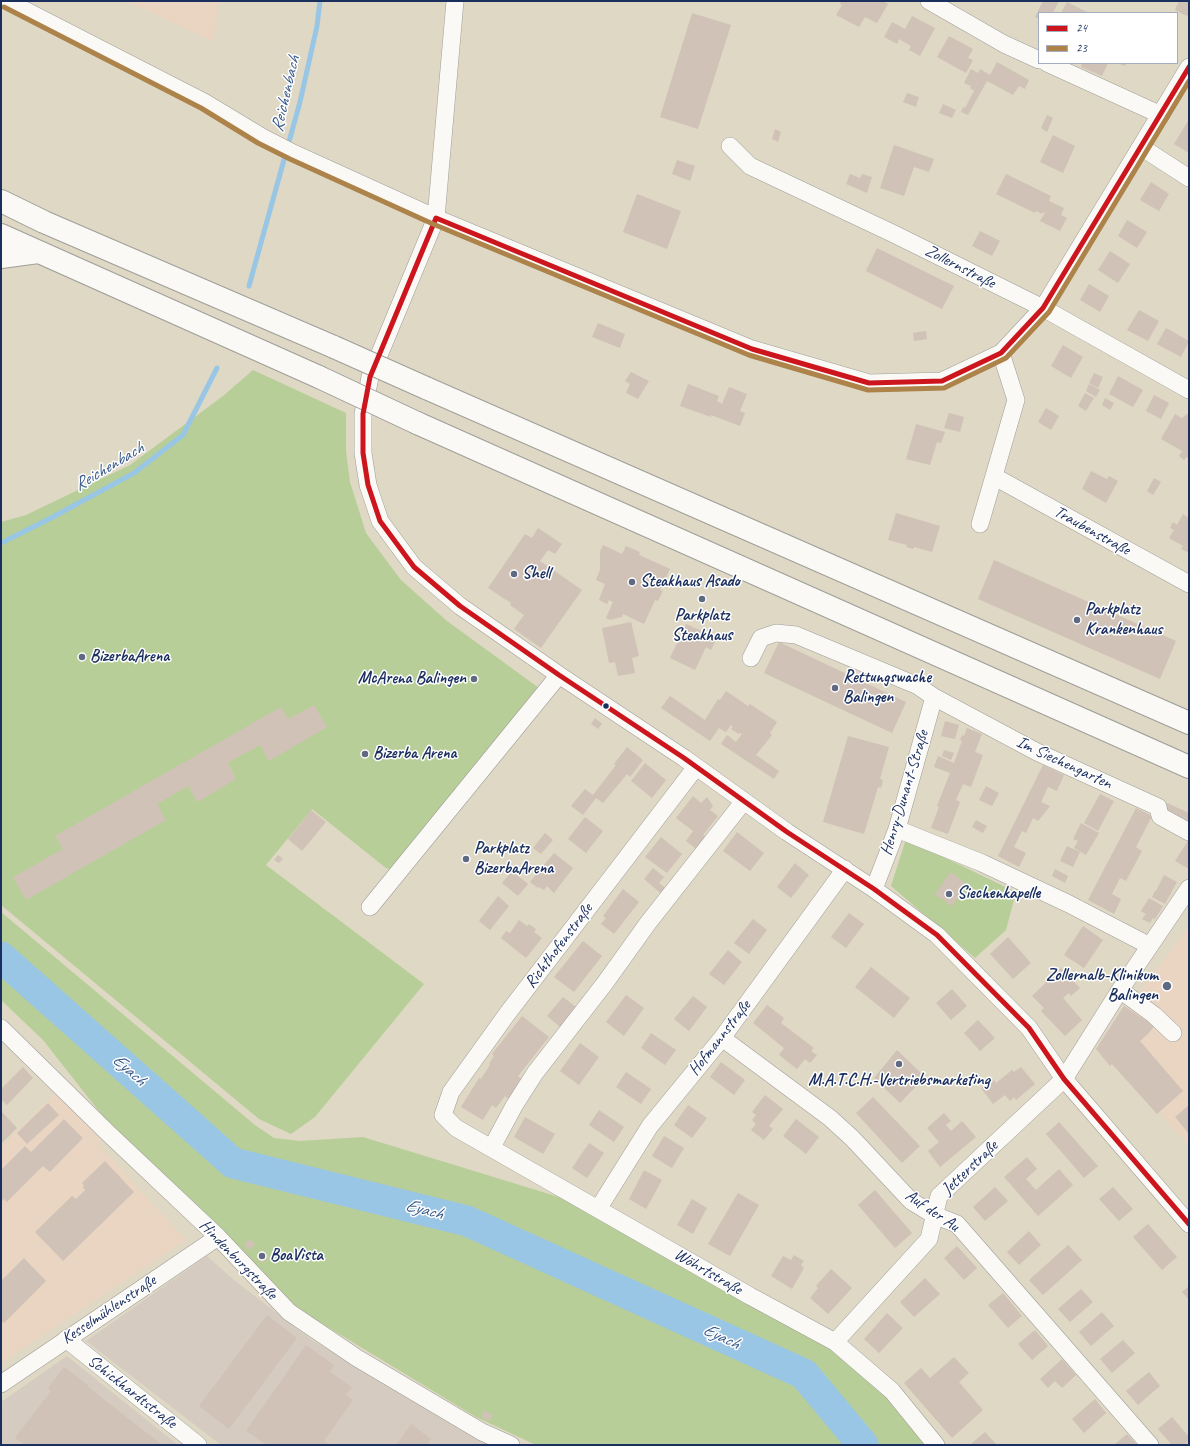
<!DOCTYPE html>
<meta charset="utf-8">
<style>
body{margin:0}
#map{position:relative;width:1190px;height:1446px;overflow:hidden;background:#ded8c4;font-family:Caveat,sans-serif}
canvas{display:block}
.frame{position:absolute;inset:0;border:2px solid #1b2f5e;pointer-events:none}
.legend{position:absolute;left:1038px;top:12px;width:140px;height:52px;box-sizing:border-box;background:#fff;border:1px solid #a4acbf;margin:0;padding:5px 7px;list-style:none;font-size:12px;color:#1b2f5e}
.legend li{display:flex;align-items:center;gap:8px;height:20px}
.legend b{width:20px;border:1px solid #a4acbf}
</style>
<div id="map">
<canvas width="1190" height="1446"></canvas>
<div class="frame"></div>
<ul class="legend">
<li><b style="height:5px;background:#cd151d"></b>24</li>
<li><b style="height:5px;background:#ad834a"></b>23</li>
</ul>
</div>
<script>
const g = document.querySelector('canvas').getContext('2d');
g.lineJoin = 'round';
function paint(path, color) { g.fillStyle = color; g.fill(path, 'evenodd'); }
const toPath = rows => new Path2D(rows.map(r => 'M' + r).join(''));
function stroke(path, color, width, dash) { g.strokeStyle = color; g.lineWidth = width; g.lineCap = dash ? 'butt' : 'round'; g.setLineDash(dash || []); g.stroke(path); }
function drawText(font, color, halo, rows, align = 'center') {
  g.font = font + ' Caveat,sans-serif'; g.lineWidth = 3; g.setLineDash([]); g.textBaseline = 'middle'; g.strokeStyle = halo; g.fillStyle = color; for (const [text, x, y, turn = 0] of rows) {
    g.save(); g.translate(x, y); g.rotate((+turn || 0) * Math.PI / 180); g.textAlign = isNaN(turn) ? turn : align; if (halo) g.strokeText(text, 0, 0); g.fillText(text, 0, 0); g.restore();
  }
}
paint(toPath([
 [126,1,219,1,213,41],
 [1189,926,1189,1146,1100,1046],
 [61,1087,109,1134,98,1144,186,1240,1,1363,1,1147]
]), '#ead5c2');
paint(toPath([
 [207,1256,234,1280,312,1340,463,1429,494,1445,221,1445,86,1341],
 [67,1356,178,1445,1,1445,1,1402]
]), '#d6cbc0');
paint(toPath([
 [253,370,346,413,346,451,350,482,366,533,401,580,447,621,539,688,393,871,386,868,312,809,266,865,424,984,315,1117,291,1134,259,1119,1,905,1,522,26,515,130,465,223,396],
 [906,839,1016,892,1006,930,975,958,891,886],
 [1,912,255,1125,274,1138,300,1141,363,1137,598,1209,835,1342,936,1445,536,1445,476,1417,293,1306,102,1115,43,1040,1,1000]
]), '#b8ce98');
stroke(toPath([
 [249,286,300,102,317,26,320,1],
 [1,543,49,519,134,473,183,435,217,368]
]), '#99c6e4', 5);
stroke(toPath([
 [1,957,233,1163,467,1221,804,1374,863,1445]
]), '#99c6e4', 31);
paint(toPath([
 [841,1,883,1,888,4,877,23,865,17,859,27,836,15,842,5,840,4],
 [1043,1,1059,1,1053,13,1039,13,1039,19,1035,17],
 [1179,1,1189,1,1189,13,1187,16,1175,10],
 [1067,2,1089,13,1061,13],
 [692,13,731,25,698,129,660,117],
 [912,16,935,28,920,56,909,50,911,46,899,39,897,44,884,37,892,22,905,29],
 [949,36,973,49,968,58,973,60,966,73,937,57],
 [997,62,1029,80,1025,89,1019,86,1013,95,987,81,968,115,961,112,963,107,965,108,974,91,970,88,971,86,964,83,971,69,978,73,980,69,990,75],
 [1082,63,1108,63,1102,76,1081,67],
 [1117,63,1127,63,1125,66],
 [907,93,919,97,916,107,903,102],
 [943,104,956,110,952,118,939,113],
 [1047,115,1053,118,1047,132,1041,128],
 [1188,121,1189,121,1189,153,1174,144],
 [775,129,781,132,778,142,772,139],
 [1053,135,1075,146,1063,173,1040,162],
 [894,145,934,159,929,172,914,167,904,196,880,188],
 [677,160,695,166,690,181,672,174],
 [850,174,860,178,862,174,872,177,867,193,846,184],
 [1006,174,1051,196,1049,201,1064,208,1061,215,1067,218,1060,231,1040,221,1045,213,1044,212,1042,214,1036,211,1035,213,996,194],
 [1151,182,1169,194,1159,211,1140,200],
 [637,194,681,211,667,249,623,232],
 [1127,220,1147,232,1137,248,1118,236],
 [980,231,1000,241,992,256,972,246],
 [877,248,954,286,942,309,866,271],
 [1110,251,1130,264,1118,283,1098,270],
 [1089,284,1109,296,1100,312,1080,300],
 [1139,310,1159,321,1148,341,1127,330],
 [598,323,625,334,620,348,592,337],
 [1166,328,1189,341,1181,357,1157,344],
 [926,331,927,339,914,341,913,333],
 [1063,345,1083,357,1071,378,1051,366],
 [631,372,649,381,638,399,626,393,630,384,625,381],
 [1094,373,1103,377,1098,388,1089,383],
 [1118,376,1143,390,1133,407,1109,394],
 [688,384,719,396,717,401,722,404,729,387,747,394,740,411,745,413,740,426,711,415,711,417,680,406],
 [1089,384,1100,390,1096,397,1086,391],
 [1085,393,1094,398,1086,411,1078,406],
 [1154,395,1169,403,1161,419,1146,411],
 [1105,398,1114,403,1110,410,1102,405],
 [1046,408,1059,416,1051,430,1038,422],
 [949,413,964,417,960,432,944,428],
 [1175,414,1182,418,1187,414,1189,415,1189,459,1186,457,1184,460,1179,456,1182,451,1161,439],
 [916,424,945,432,941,443,937,442,930,465,906,459],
 [1091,471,1107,479,1109,476,1118,481,1106,503,1082,489],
 [1154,478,1161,482,1153,495,1147,491],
 [896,513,940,526,932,552,914,547,913,549,906,547,907,545,888,540],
 [1183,514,1189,518,1189,553,1181,549,1183,546,1169,538,1174,530,1170,528,1173,522,1177,525],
 [538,528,562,544,555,554,548,550,540,561,582,590,541,648,514,629,524,615,510,605,511,603,488,588,525,534,532,538],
 [603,545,622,554,626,546,640,552,639,555,670,569,660,590,663,591,658,601,655,600,644,624,623,614,622,617,610,620,606,618,613,602,609,600,607,604,599,600,605,584,596,580,600,570,600,552],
 [994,560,1176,641,1160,679,978,599],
 [631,622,639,656,632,658,635,673,618,676,615,662,609,663,602,628],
 [686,624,717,638,711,650,706,647,695,670,670,658],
 [779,642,906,702,892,733,764,673],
 [726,691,748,706,750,704,777,722,770,733,772,735,756,755,779,771,774,779,721,744,727,735,736,742,742,734,740,733,739,734,731,729,733,727,731,725,726,732,719,728,710,741,661,708,670,696,705,720,718,699,720,700],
 [314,705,327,727,269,761,260,745,228,763,236,779,197,802,188,786,157,804,166,820,26,900,13,877,63,849,55,836,281,707,288,719],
 [595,718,602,724,598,729,591,724],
 [945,721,959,725,955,739,941,736],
 [967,728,982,734,975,752,983,755,971,787,963,784,956,800,960,802,948,834,931,828,939,807,937,806,950,773,934,767,938,756,954,763,962,741,960,740,962,735,964,736],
 [848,736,889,747,880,779,883,780,881,788,878,787,864,834,823,822],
 [627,747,643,760,630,777,627,774,603,803,596,798,583,815,571,806,585,789,593,795,616,765,614,764],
 [944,750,954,753,951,760,942,756],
 [645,763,666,780,652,798,631,781],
 [1043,765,1064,775,1057,791,1048,787,1041,802,1050,806,1038,821,1033,818,1026,833,1022,831,1014,847,1026,853,1019,867,998,856],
 [986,786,999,793,992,806,979,800],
 [1100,794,1114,801,1098,831,1084,823],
 [693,796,701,803,707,797,713,806,710,810,718,816,703,835,709,839,699,851,686,841,693,831,676,818],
 [1167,803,1189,813,1189,827,1162,814],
 [1136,808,1152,816,1136,847,1142,851,1126,881,1120,878,1112,894,1121,899,1114,914,1088,900],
 [311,810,326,822,302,851,288,839],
 [585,817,603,831,586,853,568,839],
 [976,820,987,826,983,833,972,827],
 [1081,823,1099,833,1086,855,1074,848,1078,841,1073,839],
 [737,832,764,853,750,871,723,851],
 [545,833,553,840,541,854,533,848],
 [661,837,682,854,667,873,645,857],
 [1189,839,1189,869,1175,861],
 [1067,846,1080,852,1073,867,1060,861],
 [554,853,573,868,554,893,547,886,544,890,539,887,538,888,530,882],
 [278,855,283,859,279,863,274,860],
 [795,863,809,875,791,898,777,887],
 [653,868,664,877,659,883,668,890,664,896,644,879],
 [1055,869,1068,876,1065,883,1052,876],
 [512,871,528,884,518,896,502,883],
 [951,872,968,885,952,906,935,894],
 [1164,875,1177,882,1165,904,1152,897,1155,891,1156,891],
 [623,889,639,902,614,934,601,924,606,918,603,916],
 [498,896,509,906,490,930,479,921],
 [1149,898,1163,906,1155,919,1153,918,1150,923,1142,919,1146,914,1141,911],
 [849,913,864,924,846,948,831,937],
 [753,919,767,930,749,954,734,943],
 [519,920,527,926,529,924,536,929,534,932,542,938,526,958,501,938,506,931,510,933],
 [1083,926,1103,940,1084,968,1064,955],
 [1008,937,1031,963,1013,979,990,954],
 [583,941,602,956,574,992,554,977],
 [728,950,742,962,724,985,709,974],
 [871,967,910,998,894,1018,855,987],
 [1061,968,1080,988,1071,996,1069,993,1063,998,1082,1020,1065,1036,1041,1011,1044,1008,1032,996],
 [952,989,967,1006,951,1020,936,1003],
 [626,995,644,1008,624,1036,606,1022],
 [693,996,707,1007,689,1031,674,1019],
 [563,997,576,1007,560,1027,547,1016],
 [767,1005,784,1018,781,1023,814,1048,811,1051,817,1055,810,1063,805,1059,797,1069,779,1055,784,1048,753,1023],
 [1124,1006,1154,1026,1149,1033,1140,1041,1183,1091,1157,1114,1112,1064,1110,1066,1096,1049],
 [522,1016,549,1037,518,1076,523,1080,511,1101,505,1096,496,1108,492,1105,483,1120,461,1107,479,1078,481,1079,490,1065,489,1064,494,1056,492,1054],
 [978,1020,995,1038,980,1051,964,1033],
 [651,1033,676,1050,665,1065,641,1048],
 [580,1043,599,1057,579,1085,560,1071],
 [897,1050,925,1077,900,1103,874,1078],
 [721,1062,745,1080,734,1095,710,1077],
 [23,1067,33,1078,7,1105,1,1099,1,1089],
 [1021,1067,1035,1084,1016,1100,1014,1097,1010,1101,1005,1095,993,1104,981,1088,993,1079,996,1083,1012,1070,1014,1072],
 [626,1072,651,1089,641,1104,616,1087],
 [765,1095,783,1109,769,1126,773,1129,764,1140,751,1130,756,1124,752,1120,756,1115,752,1112],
 [873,1097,920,1146,902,1163,856,1113],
 [48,1103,59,1115,27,1144,17,1133],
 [688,1105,707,1118,692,1138,674,1125],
 [1189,1105,1189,1134,1175,1117],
 [599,1110,624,1127,614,1142,589,1125],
 [1,1111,17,1128,1,1144],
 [944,1113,951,1121,946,1125,951,1131,962,1121,976,1137,940,1167,928,1151,939,1142,927,1128],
 [525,1117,555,1134,543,1154,514,1137],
 [64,1119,83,1138,50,1172,43,1166,7,1202,4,1199,1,1202,1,1170,25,1146,31,1152],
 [796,1119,819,1137,806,1154,783,1136],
 [1059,1122,1098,1166,1084,1178,1046,1134],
 [664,1136,684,1148,672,1168,652,1156],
 [589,1143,604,1153,587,1178,572,1168],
 [1027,1157,1037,1169,1026,1179,1036,1190,1059,1169,1073,1185,1038,1216,1004,1177],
 [105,1161,134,1192,63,1261,35,1232,72,1196,76,1199,85,1190,83,1187,84,1186,82,1183],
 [644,1170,662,1180,646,1209,629,1199],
 [995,1187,1008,1201,985,1221,973,1207],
 [1113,1187,1133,1209,1119,1221,1099,1199],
 [875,1190,912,1233,895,1248,858,1205],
 [738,1193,759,1205,730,1256,708,1244],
 [692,1199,707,1208,693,1234,677,1225],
 [1148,1224,1177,1257,1162,1270,1133,1237],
 [1029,1231,1041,1245,1019,1265,1007,1252],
 [250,1239,255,1245,249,1250,244,1244],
 [1068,1245,1082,1260,1043,1295,1029,1280],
 [957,1246,977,1268,964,1280,944,1258],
 [262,1250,269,1257,262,1263,256,1256],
 [794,1255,804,1261,801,1265,804,1268,792,1289,771,1276,783,1256,791,1260],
 [24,1258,46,1281,4,1323,1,1321,1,1281],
 [831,1269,852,1288,828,1314,810,1298,818,1288,816,1286],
 [925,1278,940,1294,914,1317,900,1302],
 [1189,1286,1189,1300,1182,1292],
 [1081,1289,1093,1302,1070,1322,1058,1309],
 [1003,1293,1022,1316,1008,1328,988,1305],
 [1102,1312,1114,1326,1091,1346,1079,1332],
 [887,1313,903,1328,879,1353,864,1339],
 [267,1315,297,1338,229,1429,199,1406],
 [1035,1330,1048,1346,1032,1360,1018,1344],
 [1123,1340,1135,1353,1112,1373,1100,1359],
 [306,1345,334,1365,330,1372,352,1387,346,1395,353,1400,324,1441,330,1445,267,1445,246,1431],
 [954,1357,969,1373,959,1382,983,1410,952,1438,904,1383,921,1368,930,1378],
 [1062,1359,1076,1375,1062,1388,1055,1381,1048,1388,1040,1379],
 [64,1367,88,1385,87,1386,161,1444,160,1445,25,1445,15,1438,51,1391,48,1388],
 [1149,1372,1160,1386,1138,1405,1126,1391],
 [1095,1399,1106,1413,1084,1433,1072,1419],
 [484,1410,493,1415,490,1421,481,1417],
 [1172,1417,1189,1437,1189,1441,1185,1445,1172,1445,1158,1429],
 [411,1424,431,1439,427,1445,396,1445],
 [985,1432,997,1445,972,1445,971,1444],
 [1127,1434,1137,1445,1114,1445]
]), '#d0c2b6');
const minor = toPath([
 [7,1,204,102,262,137,293,153,436,218,752,349,869,383,942,381,1001,353,1043,308,1189,67],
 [455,1,436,218,370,377,363,414,363,453,368,485,380,521,414,567,460,606,559,675,684,758,787,832,874,889,937,935,1029,1028,1064,1079,1189,1224],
 [929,1,1004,44,1039,60],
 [1047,63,1161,115],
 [730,146,750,166,894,234,1043,308,1189,390],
 [1141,147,1189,178],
 [995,477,1189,584],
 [980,524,1016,400,1001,353],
 [751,658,761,638,776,633,796,635,918,686,934,697,1037,752,1158,807,1160,816,1189,832],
 [696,767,507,1014,451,1092,443,1115,456,1128,750,1296,835,1342,892,1391,936,1445],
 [897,829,982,863,1069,904,1150,946],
 [874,889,897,829,934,697],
 [370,907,559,675],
 [1120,990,1154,1015,1173,1033],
 [1,1028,109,1134,218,1237,289,1312,357,1358,482,1432,511,1445],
 [722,1038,830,1118,852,1138,911,1201,934,1215,957,1224,1150,1445],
 [492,1147,514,1106,535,1073,605,983,648,923,744,801],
 [598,1209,650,1126,722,1038,845,869],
 [66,1339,198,1445],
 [835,1342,929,1239,939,1196,1064,1079,1120,990,1189,888],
 [1,1384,218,1237]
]);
const highway = toPath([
 [1,201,44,222,334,347],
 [1,235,319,377],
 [1,257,38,252],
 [426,388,1189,723],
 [417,423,1189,767]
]);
stroke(minor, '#9f9e99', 18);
stroke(highway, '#9f9e99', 24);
stroke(minor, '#faf9f6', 17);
stroke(highway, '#faf9f6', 22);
const highwayBridge = toPath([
 [334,347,426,388],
 [319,377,417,423]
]);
stroke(highwayBridge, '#9f9e99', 24, []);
stroke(highwayBridge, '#faf9f6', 22);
stroke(toPath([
 [1189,67,1043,308,1001,353,942,381,869,383,752,349,436,218,370,377,363,414,363,453,368,485,380,521,414,567,460,606,559,675,684,758,787,832,874,889,937,935,1029,1028,1064,1079,1189,1224]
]), '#cd151d', 5);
stroke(toPath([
 [4,7,201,108,258,143,290,159,433,224,749,355,868,390,944,388,1006,358,1049,312,1189,81]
]), '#ad834a', 5);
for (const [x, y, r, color] of [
 [514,574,4,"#5f6a82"],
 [632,582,4,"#5f6a82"],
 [702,599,4,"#5f6a82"],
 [1077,620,4,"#5f6a82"],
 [82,657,4,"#5f6a82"],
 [474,679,4,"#5f6a82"],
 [835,688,4,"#5f6a82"],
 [606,706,3.5,"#1b2f5e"],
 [365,754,4,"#5f6a82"],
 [466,859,4,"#5f6a82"],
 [949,894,4,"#5f6a82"],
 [1167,986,5,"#5f6a82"],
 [899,1064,4,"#5f6a82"],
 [262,1256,4,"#5f6a82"]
]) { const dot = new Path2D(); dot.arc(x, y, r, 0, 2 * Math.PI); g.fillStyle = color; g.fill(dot); stroke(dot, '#fff', 1.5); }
drawText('17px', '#1b2f5e', '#fff', [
 ["Zollernstraße",960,267,27],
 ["Traubenstraße",1092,531,29],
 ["Im Siechengarten",1064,763,25],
 ["Henry-Dunant-Straße",905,793,-73],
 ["Richthofenstraße",559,946,-53],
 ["Hofmannstraße",720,1038,-52],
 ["Jetterstraße",970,1168,-44],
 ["Auf der Au",932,1211,34],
 ["Hindenburgstraße",238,1260,46],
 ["Wöhrtstraße",708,1272,30],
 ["Kesselmühlenstraße",109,1310,-34],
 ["Schickhardtstraße",132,1392,38]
]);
drawText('bold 17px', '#1b2f5e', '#fff', [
 ["Shell",522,574],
 ["Steakhaus Asado",640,582],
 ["Parkplatz",1085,610],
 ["Krankenhaus",1085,630],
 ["Parkplatz",702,616,"center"],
 ["Steakhaus",702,636,"center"],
 ["BizerbaArena",90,657],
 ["Rettungswache",843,678],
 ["Balingen",843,698],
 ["McArena Balingen",466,679,"right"],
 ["Bizerba Arena",373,754],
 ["Parkplatz",474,849],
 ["BizerbaArena",474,869],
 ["Siechenkapelle",957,894],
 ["Zollernalb-Klinikum",1158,976,"right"],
 ["Balingen",1158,996,"right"],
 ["M.A.T.C.H.-Vertriebsmarketing",899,1081,"center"],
 ["BoaVista",270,1256]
], 'left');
drawText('italic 18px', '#385a8a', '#fff', [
 ["Reichenbach",286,94,-77],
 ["Reichenbach",109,467,-31],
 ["Eyach",129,1070,42],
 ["Eyach",424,1210,14],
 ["Eyach",721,1337,25]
]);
</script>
